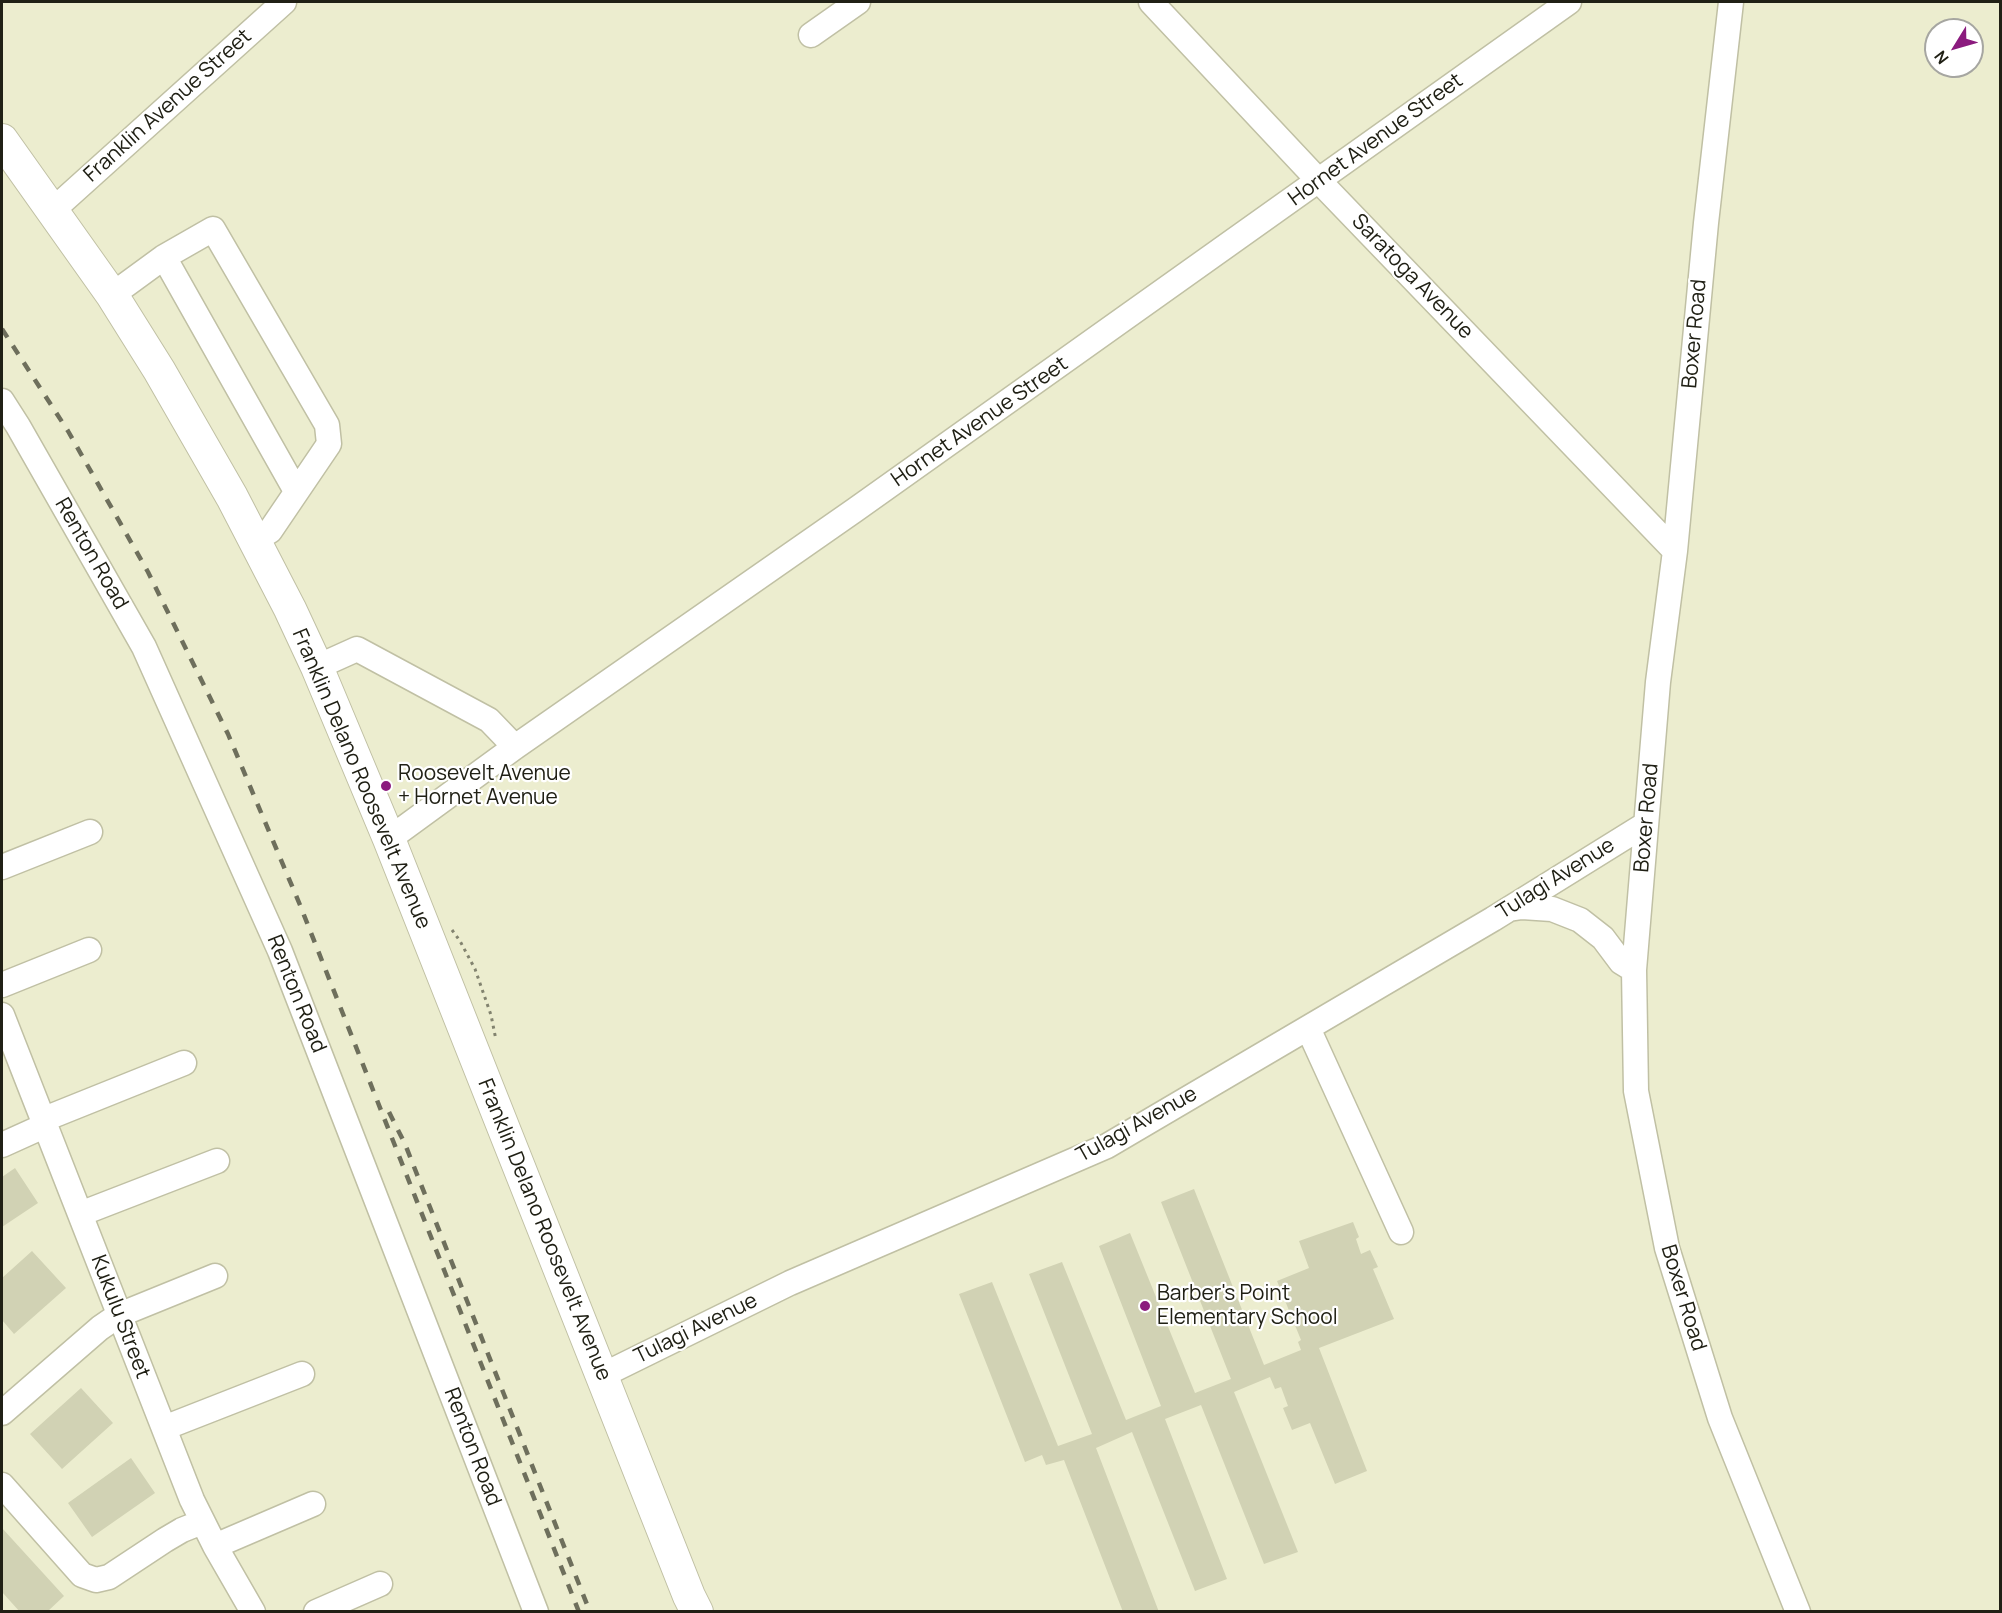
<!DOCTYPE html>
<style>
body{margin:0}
#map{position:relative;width:2002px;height:1613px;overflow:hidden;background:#ecedcf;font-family:Manrope,sans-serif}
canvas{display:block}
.frame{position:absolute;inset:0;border:3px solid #202015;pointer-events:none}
.north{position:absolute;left:1924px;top:18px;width:60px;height:60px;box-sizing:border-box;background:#fff;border:2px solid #a6a6a1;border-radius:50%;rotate:233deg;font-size:16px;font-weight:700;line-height:24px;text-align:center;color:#202015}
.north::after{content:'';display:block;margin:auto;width:21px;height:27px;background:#8b1b7e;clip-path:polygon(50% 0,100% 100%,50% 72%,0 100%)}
</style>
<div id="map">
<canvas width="2002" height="1613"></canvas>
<div class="frame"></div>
<div class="north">N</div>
</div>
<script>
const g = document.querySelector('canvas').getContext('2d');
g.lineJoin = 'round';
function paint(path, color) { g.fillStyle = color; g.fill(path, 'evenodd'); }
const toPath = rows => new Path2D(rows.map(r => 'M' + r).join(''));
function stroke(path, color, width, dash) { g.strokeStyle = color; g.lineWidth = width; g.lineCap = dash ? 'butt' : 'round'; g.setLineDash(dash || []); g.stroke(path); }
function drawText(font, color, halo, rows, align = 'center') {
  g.font = font + ' Manrope,sans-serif'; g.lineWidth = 4.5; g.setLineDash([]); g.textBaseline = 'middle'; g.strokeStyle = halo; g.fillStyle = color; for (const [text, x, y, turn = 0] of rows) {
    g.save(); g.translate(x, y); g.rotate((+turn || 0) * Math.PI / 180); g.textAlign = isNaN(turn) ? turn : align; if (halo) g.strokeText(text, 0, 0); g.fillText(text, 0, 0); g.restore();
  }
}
paint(toPath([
 [15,1168,38,1203,2,1227,2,1177],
 [1194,1189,1264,1365,1301,1350,1298,1342,1301,1340,1277,1281,1309,1268,1299,1241,1353,1222,1359,1237,1356,1239,1361,1254,1370,1250,1378,1267,1373,1269,1394,1319,1319,1348,1367,1471,1335,1484,1310,1423,1292,1430,1283,1408,1288,1406,1281,1387,1275,1389,1270,1377,1234,1392,1298,1552,1264,1564,1201,1405,1165,1419,1227,1579,1195,1591,1132,1432,1096,1448,1159,1612,1123,1612,1064,1460,1046,1465,1042,1455,1025,1462,959,1294,992,1282,1058,1446,1092,1434,1029,1274,1062,1262,1126,1420,1161,1406,1099,1246,1130,1233,1195,1393,1231,1379,1161,1202],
 [32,1251,66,1288,14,1334,2,1320,2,1278],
 [81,1388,113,1423,62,1469,30,1434],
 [131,1458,155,1493,92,1537,68,1503],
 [2,1528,64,1596,47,1612,20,1612,2,1592]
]), '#d1d2b4');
const minor = toPath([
 [1151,2,1319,181,1675,551],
 [1731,2,1706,223,1675,551,1658,682,1634,970,1636,1091,1667,1248,1720,1418,1798,1612],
 [811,35,858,2],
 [53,210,284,2],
 [164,257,296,491],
 [112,295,164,257,213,229,327,425,329,444,270,531,255,540],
 [2,401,18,426,144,647,280,951,536,1612],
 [317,667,357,649,489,720,515,747],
 [389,839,515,747,855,510,1569,2],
 [2,867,90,832],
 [1509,909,1522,907,1552,909,1580,920,1603,938,1621,962,1634,970],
 [2,985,89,950],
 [2,1015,192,1500,215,1546,253,1612],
 [1308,1028,1401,1232],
 [42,1120,184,1063],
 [2,1145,44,1126],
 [80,1214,217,1161],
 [601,1376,790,1283,1107,1146,1493,919,1646,824],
 [2,1413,100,1328,119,1315,215,1276],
 [164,1428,302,1374],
 [2,1485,82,1575,96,1580,109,1577,165,1540,182,1530,202,1522],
 [215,1546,313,1504],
 [316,1612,380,1584]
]);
const major = toPath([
 [2,140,112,295,159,370,232,497,290,609,317,667,389,839,689,1596,697,1612]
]);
stroke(minor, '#c0c0a4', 27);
stroke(major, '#c0c0a4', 34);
stroke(toPath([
 [452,930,460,941,475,969,491,1015,496,1040]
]), '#82836f', 3, [3, 4.5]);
stroke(minor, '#fff', 24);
stroke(major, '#fff', 32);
stroke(toPath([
 [2,329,68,431,148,572,228,734,300,905,579,1612],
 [389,1112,405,1144,590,1612]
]), '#6e6f5c', 4.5, [10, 10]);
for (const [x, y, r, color] of [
 [386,786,6,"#8b1b7e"],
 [1145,1306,6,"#8b1b7e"]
]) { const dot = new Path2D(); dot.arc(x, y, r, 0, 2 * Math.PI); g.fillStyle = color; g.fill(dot); stroke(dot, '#fff', 2); }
drawText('21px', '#202015', '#fff', [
 ["Franklin Avenue Street",168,106,-42],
 ["Hornet Avenue Street",1376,140,-36],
 ["Saratoga Avenue",1412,277,46],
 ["Boxer Road",1695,334,-85],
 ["Hornet Avenue Street",980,422,-35],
 ["Renton Road",91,554,60],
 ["Franklin Delano Roosevelt Avenue",361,779,67],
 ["Boxer Road",1647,818,-85],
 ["Tulagi Avenue",1556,879,-32],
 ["Renton Road",296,994,68],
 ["Tulagi Avenue",1137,1125,-29],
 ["Franklin Delano Roosevelt Avenue",544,1230,68],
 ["Boxer Road",1683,1298,73],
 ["Kukulu Street",120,1317,69],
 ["Tulagi Avenue",696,1329,-26],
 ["Renton Road",472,1447,69]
]);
drawText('21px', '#202015', '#fff', [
 ["Roosevelt Avenue",398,774],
 ["+ Hornet Avenue",398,798],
 ["Barber's Point",1157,1294],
 ["Elementary School",1157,1318]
], 'left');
</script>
